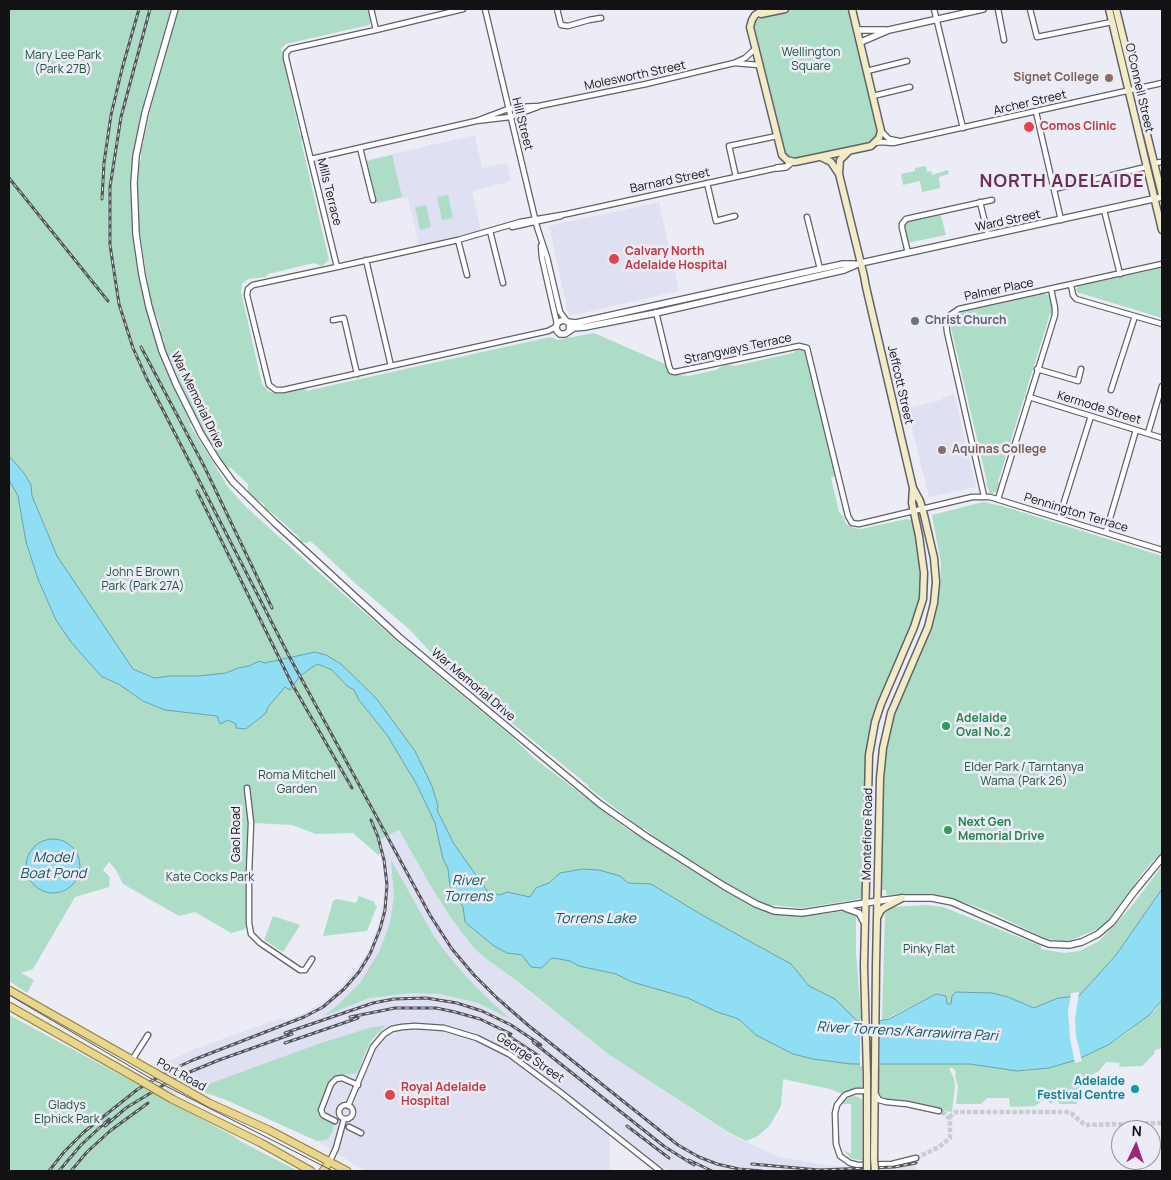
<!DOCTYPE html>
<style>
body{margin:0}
#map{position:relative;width:1171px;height:1180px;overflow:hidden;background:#ebecf5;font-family:Manrope,sans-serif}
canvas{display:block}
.frame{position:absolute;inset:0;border:10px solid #121215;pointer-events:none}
.north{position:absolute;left:1111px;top:1120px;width:50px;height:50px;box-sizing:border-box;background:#ebecf5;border:1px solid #94959b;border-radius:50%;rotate:3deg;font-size:14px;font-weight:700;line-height:20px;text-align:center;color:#121215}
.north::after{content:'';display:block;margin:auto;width:18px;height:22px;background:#a02479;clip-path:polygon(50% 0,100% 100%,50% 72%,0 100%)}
</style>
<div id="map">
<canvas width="1171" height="1180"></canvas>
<div class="frame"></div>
<div class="north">N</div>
</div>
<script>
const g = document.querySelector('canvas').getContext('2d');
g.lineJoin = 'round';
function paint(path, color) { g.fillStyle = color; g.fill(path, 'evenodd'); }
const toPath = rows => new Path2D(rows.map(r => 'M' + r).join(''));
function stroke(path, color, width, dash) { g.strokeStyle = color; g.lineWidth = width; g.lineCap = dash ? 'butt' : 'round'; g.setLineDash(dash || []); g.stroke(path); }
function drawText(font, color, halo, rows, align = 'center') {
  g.font = font + ' Manrope,sans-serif'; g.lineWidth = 5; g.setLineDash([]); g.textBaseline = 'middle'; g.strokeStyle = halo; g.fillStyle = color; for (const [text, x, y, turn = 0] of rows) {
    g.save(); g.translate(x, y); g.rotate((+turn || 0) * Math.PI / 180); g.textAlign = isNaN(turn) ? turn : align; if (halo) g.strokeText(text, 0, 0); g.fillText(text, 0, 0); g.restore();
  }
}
paint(toPath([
 [475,135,482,168,507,163,511,181,472,191,481,231,419,246,408,197,377,203,367,160],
 [659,202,679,291,569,316,549,226],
 [954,394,976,487,929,497,907,408,942,400,942,398],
 [399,830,429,883,451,918,504,972,608,1054,731,1135,779,1157,832,1166,861,1167,901,1165,916,1161,915,1171,670,1171,655,1163,614,1129,609,1136,610,1171,365,1171,317,1141,224,1099,201,1092,192,1087,40,1171,137,1086,162,1071,155,1067,195,1049,281,1018,285,1020,304,1013,325,1001,339,989,363,960,370,948,381,921,385,880,382,856,375,842]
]), '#dfe0f1');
paint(toPath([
 [9,9,171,9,145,98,134,156,131,200,136,260,151,328,165,368,191,423,190,425,228,487,245,506,298,554,398,642,511,736,534,758,623,826,745,901,774,913,802,916,845,911,856,912,856,952,862,1031,862,1086,860,1088,840,1093,830,1089,783,1079,781,1106,770,1125,758,1136,746,1141,728,1132,608,1054,522,985,484,957,474,948,451,918,429,883,399,830,377,841,381,852,378,855,353,833,316,834,292,825,254,823,254,820,251,823,249,923,245,929,231,933,195,912,179,916,123,884,116,870,109,862,103,870,110,877,109,887,75,897,33,969,21,973,34,980,27,993,9,981],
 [179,9,367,9,371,22,369,25,286,44,281,49,300,135,304,137,301,141,329,260,322,266,314,263,268,274,266,277,248,279,242,284,241,292,262,384,268,391,280,394,305,388,306,391,550,337,557,340,594,333,665,364,667,371,671,374,688,376,716,370,726,364,735,366,793,353,800,347,805,348,836,475,831,478,839,512,843,516,846,524,853,528,861,529,906,519,913,521,923,577,920,605,878,706,864,816,862,897,860,899,802,908,760,904,650,837,652,834,644,828,642,829,588,787,589,786,449,672,409,629,356,584,315,545,310,541,307,543,301,542,298,536,271,512,265,509,264,504,251,496,248,491,248,484,231,468,222,466,197,430,201,426,181,391,183,390,170,358,168,359,163,350,164,340,159,332,161,330,157,317,151,309,150,304,153,305,150,298,139,227,136,181,138,163,141,160,141,149,144,142,142,135,145,134,152,103],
 [789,9,851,9,879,127,877,136,871,142,797,158,789,156,784,151,754,27,757,20,761,16],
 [392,155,402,197,377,203,367,161],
 [926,166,927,172,931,171,932,175,948,170,949,174,939,177,940,188,922,192,920,181,903,185,901,174,915,171,915,168],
 [448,195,453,218,442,220,437,197],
 [426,205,431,227,420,230,415,207],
 [940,212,946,235,907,243,903,225,907,220],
 [1162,268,1162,318,1080,293,1079,294,1076,290,1078,286],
 [1043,294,1049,295,1054,309,1052,314,1050,314,998,482,1000,483,997,491,992,494,989,492,986,483,987,482,951,328,952,320,960,312],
 [983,502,1002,506,1162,556,1162,854,1158,859,1155,859,1141,875,1115,914,1105,926,1071,940,1063,941,1047,939,990,912,966,903,945,897,926,894,886,895,886,890,881,890,884,786,886,752,892,720,930,631,938,603,940,589,941,564,932,515],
 [391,860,435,938,455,964,477,988,510,1019,478,1003,441,994,411,993,369,998,324,1016,339,1004,360,983,379,952,390,923,394,896],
 [1162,866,1162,889,1116,955,1079,996,1058,998,1034,1008,1008,997,947,1004,936,994,882,1021,885,912,893,907,926,905,943,907,1041,946,1041,949,1064,953,1080,951,1099,941,1131,907],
 [359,896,375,902,374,904,377,906,367,931,323,936,333,901,337,899,356,903],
 [273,916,300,925,283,952,264,940],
 [1162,999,1162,1048,1155,1050,1154,1054,1142,1066,1119,1067,1120,1063,1106,1062,1099,1071,1082,1080,1084,1087,1074,1091,1077,1104,1059,1104,1058,1098,1056,1095,1052,1098,1052,1103,1051,1104,1048,1101,1042,1101,1035,1106,1010,1107,1009,1098,987,1098,981,1104,956,1104,958,1087,955,1076,956,1072,953,1068,949,1068,954,1079,955,1087,952,1112,886,1102,876,1097,876,1063,970,1064,1027,1071,1076,1060,1108,1045,1125,1034,1155,1010],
 [9,1015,235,1137,240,1141,298,1171,9,1171],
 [386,1025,372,1039,363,1057,359,1070,356,1073,333,1077,318,1110,322,1117,334,1124,333,1131,328,1139,317,1141,224,1099,195,1089,318,1044,369,1028],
 [853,1096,859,1097,862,1100,862,1160,852,1159,843,1150,851,1154,851,1104,842,1104,846,1099]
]), '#adddc6');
const water = toPath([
 [9,456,24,473,31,485,32,496,57,556,133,669,154,678,170,676,199,676,226,673,238,668,249,666,259,661,265,663,315,652,326,655,341,664,376,698,415,751,432,786,438,806,437,810,454,844,488,892,500,895,507,892,530,897,536,888,549,883,560,873,583,869,599,870,620,876,628,883,651,884,702,915,791,964,809,986,835,999,856,1020,869,1023,889,1019,936,994,946,996,947,1004,951,1004,952,996,956,992,992,993,1008,997,1034,1008,1058,998,1079,996,1116,955,1162,889,1162,1000,1148,1016,1108,1045,1076,1060,1049,1068,1017,1071,970,1064,851,1064,813,1059,793,1054,756,1035,741,1021,736,1018,717,1012,688,998,632,982,616,974,579,966,570,961,554,958,550,959,545,965,541,968,531,967,522,955,507,953,494,946,465,922,463,907,450,886,448,869,443,859,435,823,417,785,387,735,359,700,354,690,347,686,332,670,318,664,314,666,300,676,290,690,285,687,268,707,266,713,246,729,236,728,236,724,228,720,220,724,217,716,165,710,143,701,120,685,101,676,71,642,56,620,38,579,26,542,18,496,9,480,9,456],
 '26 866a27 27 0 1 1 54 0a27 27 0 1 1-54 0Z'
]);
paint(water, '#8fdef3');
stroke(water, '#6aa1b0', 1);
paint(toPath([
 [1079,992,1075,1020,1076,1036,1082,1061,1075,1063,1070,1039,1068,1011,1071,993],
 [860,1019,869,1020,880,1019,880,1066,860,1066]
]), '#ebecf5');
stroke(toPath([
 [949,1117,956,1112,1067,1112,1071,1113,1085,1125,1162,1123],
 [916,1158,939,1147,950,1138,950,1119,945,1114,939,1111]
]), '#cacbd3', 4.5, [4.5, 2]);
const minor = toPath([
 [371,9,376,30,290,49,286,53,286,58,337,267,253,285,248,289,247,295,269,385,276,390,283,390,548,331,556,327],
 [485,9,537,227,547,257,560,312,566,320],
 [557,9,561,25,568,26,589,20,601,18],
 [934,9,963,128],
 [998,9,1004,40],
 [1030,9,1037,37,1112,22],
 [376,30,463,9],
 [755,49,745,58,734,63,759,65],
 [867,71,907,61],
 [873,96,910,87],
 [1036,112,1061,220],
 [476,121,508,109,519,107,539,106,646,84,734,63],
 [881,131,889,139,899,141],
 [875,143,881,142,893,143,1162,83],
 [360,148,373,200],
 [311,159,476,121,510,117,538,107],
 [1154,163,1162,162],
 [736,177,729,146,777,136],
 [707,183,716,221,735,216],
 [1054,189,1146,167],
 [980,202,988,235],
 [1104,210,1120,274],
 [807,217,820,269],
 [512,227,561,216],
 [490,231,503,283],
 [458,240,467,275],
 [541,246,542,258,557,324],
 [908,253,902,228,902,224,906,219,992,200],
 [366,260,391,366],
 [337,267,458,240,520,222,567,214,777,168],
 [1071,285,1073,295,1076,299,1162,324],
 [656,312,669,366,671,371,675,372,799,346,807,348,848,516,852,523,859,524,972,497,990,497,1162,550],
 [333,320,344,318,357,374],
 [1037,369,1078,381,1081,369],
 [1111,390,1135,316],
 [1029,397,1162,438],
 [1148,433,1162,386],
 [984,496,947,332,946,322,950,315,959,309,1162,264],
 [998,499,1055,315,1055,308,1051,289],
 [1059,518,1091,416],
 [1106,532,1136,430],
 [247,788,251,823,249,873,249,923,251,934,260,943,300,970,305,970,312,959],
 [132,1060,148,1035],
 [867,1091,856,1091,845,1095,837,1105,835,1113,836,1144,840,1156,850,1163,858,1165,892,1164,916,1158],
 [876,1095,879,1100,886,1102,907,1104,939,1111],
 '339 1112a7 7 0 1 1 14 0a7 7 0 1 1-14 0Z',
 [348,1106,373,1047,384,1034,392,1029,402,1027,415,1026,444,1028,477,1038,509,1054,560,1092,660,1171],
 [335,1121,323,1115,321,1110,331,1084,336,1079,342,1078,358,1085],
 [349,1127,361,1133],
 [330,1161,336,1148,344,1119]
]);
const tertiary = toPath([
 [175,9,145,113,136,156,134,183,136,234,142,275,149,307,162,351,176,384,201,434,217,460,233,482,275,523,399,637,600,804,647,837,724,886,756,904,774,911,802,913,878,901,902,898,932,898,952,902,1041,941,1049,944,1069,945,1082,942,1098,934,1112,922,1134,892,1162,858],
 [858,30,886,30],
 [861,42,889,30,983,9],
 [777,168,786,167,792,162],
 [861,263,1162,197],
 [568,322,576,323,820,269,843,264,854,264],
 [569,331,570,325,568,322,564,320,558,322,556,327,557,331,560,334,565,334,574,328,585,327,656,313,844,270,858,264],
 [845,908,859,913,864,922]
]);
const secondary = toPath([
 [765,9,755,15,752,20,750,27,782,155,787,160,795,162,871,146,879,138,881,131,852,9],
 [1109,9,1162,230],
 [1116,9,1162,195],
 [761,14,785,9],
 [848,152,840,160,839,174,864,276,866,287,913,488,920,501,924,515,934,558,936,582,934,603,928,627,891,713,883,748,880,778,876,966,874,1159],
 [821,157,831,162,839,174],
 [878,916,881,910,885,907,902,898],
 [867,1158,867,1076,864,966,869,755,875,722,881,704,914,627,923,599,924,573,919,536,912,503,913,488]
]);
const primary = toPath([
 [9,990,157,1074],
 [9,1006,143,1082],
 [186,1090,209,1103,269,1130,347,1171],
 [172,1099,261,1143,311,1171],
 [323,1171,330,1161]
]);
stroke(minor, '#606169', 7);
stroke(tertiary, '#606169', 8);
stroke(secondary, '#606169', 9);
stroke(primary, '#937f32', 9);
stroke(minor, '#fff', 4.5);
stroke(tertiary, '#fff', 5.5);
stroke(secondary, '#f3eac6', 6);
stroke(primary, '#e8d58e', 7);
stroke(toPath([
 [9,995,150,1078,333,1171]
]), '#545459', 1);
const rail = toPath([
 [150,9,121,117,110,187,110,245,119,304,133,348,146,377,289,656,430,915,452,949,474,975,497,998,529,1026,678,1145,699,1157,717,1164,739,1169,762,1171],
 [9,178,108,301],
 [102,199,104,163,111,115,122,69,139,9],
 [141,347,204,466,272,608],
 [197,491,292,684,352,788],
 [350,1017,395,1008,436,1008,455,1012,480,1019,511,1034],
 [285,1033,373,1003,394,999,426,998,457,1003,482,1011,511,1025,541,1045],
 [504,1033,539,1056],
 [533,1042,665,1147,694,1165],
 [285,1043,358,1018],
 [105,1126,126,1108,175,1078,219,1060,292,1034],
 [627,1126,669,1158],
 [689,1160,712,1171],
 [752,1164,819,1170,894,1167,916,1163],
 [49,1171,64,1152,84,1132,138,1089,167,1072,193,1060,304,1017,323,1007,344,989,359,972,370,954,380,929,385,910,387,885,384,860,378,837,371,820],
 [59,1171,81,1145,109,1119],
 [71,1171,87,1152,110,1131,148,1103]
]);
stroke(rail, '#545459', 3);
stroke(rail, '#ebecf5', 1, [4]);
const secondaryBridge = toPath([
 [867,1158,867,1171],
 [874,1159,875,1171]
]);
const primaryBridge = toPath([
 [157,1074,186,1090],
 [143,1082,172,1099]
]);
stroke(secondaryBridge, '#606169', 9, []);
stroke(primaryBridge, '#937f32', 9, []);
stroke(secondaryBridge, '#f3eac6', 6);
stroke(primaryBridge, '#e8d58e', 7);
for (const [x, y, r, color] of [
 [1109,78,5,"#8d6e63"],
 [1029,127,6,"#e0444e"],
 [614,259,6,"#e0444e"],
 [915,321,5,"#6b7280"],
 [942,450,5,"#8d6e63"],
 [946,726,5,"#2e9e5b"],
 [948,830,5,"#2e9e5b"],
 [1135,1089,5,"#0f9aa8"],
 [390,1095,6,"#e0444e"]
]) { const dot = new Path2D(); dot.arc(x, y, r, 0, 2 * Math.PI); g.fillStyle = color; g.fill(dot); stroke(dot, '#ebecf5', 2); }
drawText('12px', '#205641', '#ebecf5', [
 ["Wellington",811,53],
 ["Square",811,67],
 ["Mary Lee Park",63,56],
 ["(Park 27B)",63,70],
 ["John E Brown",143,573],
 ["Park (Park 27A)",143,587],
 ["Elder Park / Tarntanya",1024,768],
 ["Wama (Park 26)",1024,782],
 ["Roma Mitchell",297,776],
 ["Garden",297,790],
 ["Kate Cocks Park",210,878],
 ["Pinky Flat",929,950],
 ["Gladys",67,1106],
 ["Elphick Park",67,1120]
]);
drawText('12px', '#121215', '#ebecf5', [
 ["Molesworth Street",635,76,-12],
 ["O'Connell Street",1139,88,77],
 ["Archer Street",1030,103,-13],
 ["Hill Street",522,124,76],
 ["Barnard Street",670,181,-12],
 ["Mills Terrace",329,192,76],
 ["Ward Street",1008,221,-12],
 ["Palmer Place",999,290,-12],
 ["Strangways Terrace",738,349,-12],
 ["Jeffcott Street",900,385,77],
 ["War Memorial Drive",197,400,64],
 ["Kermode Street",1099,408,17],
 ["Pennington Terrace",1076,513,17],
 ["War Memorial Drive",473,685,40],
 ["Gaol Road",237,834,-90],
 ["Montefiore Road",868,834,-89],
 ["George Street",530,1058,34],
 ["Port Road",181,1075,29]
]);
drawText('bold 12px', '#785e54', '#ebecf5', [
 ["Signet College",1099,78],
 ["Aquinas College",952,450,"left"]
], 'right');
drawText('bold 12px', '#be3a42', '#ebecf5', [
 ["Comos Clinic",1040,127],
 ["Calvary North",625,252],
 ["Adelaide Hospital",625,266],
 ["Royal Adelaide",401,1088],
 ["Hospital",401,1102]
], 'left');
drawText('bold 12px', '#5b616d', '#ebecf5', [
 ["Christ Church",925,321]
], 'left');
drawText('bold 12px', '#27864d', '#ebecf5', [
 ["Adelaide",956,719],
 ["Oval No.2",956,733],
 ["Next Gen",958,823],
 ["Memorial Drive",958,837]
], 'left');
drawText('bold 12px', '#0d838f', '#ebecf5', [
 ["Adelaide",1125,1082],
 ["Festival Centre",1125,1096]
], 'right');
drawText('italic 14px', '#105563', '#ebecf5', [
 ["Model",53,858],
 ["Boat Pond",53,874],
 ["River",468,881],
 ["Torrens",468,897],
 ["Torrens Lake",595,919],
 ["River Torrens/Karrawirra Pari",907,1032,3]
]);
g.letterSpacing = '1px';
drawText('bold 18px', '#6b2e54', '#ebecf5', [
 ["NORTH ADELAIDE",1062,182]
]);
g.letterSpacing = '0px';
</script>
